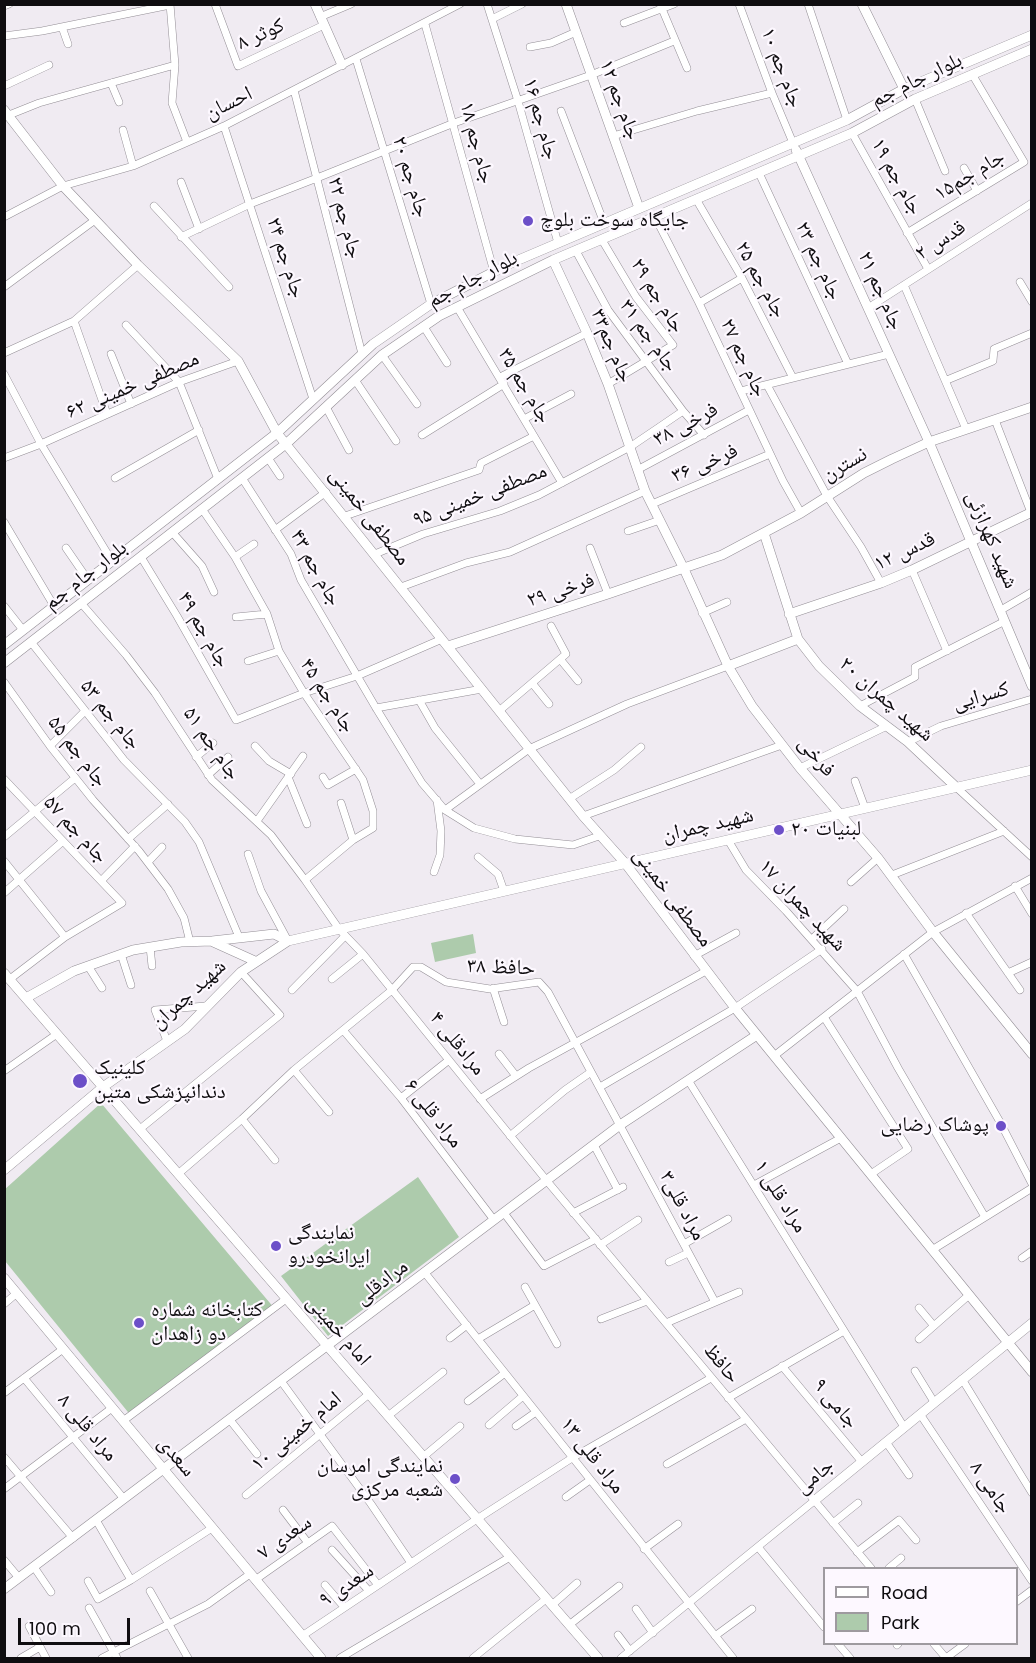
<!DOCTYPE html>
<meta charset="utf-8">
<style>
body{margin:0}
#map{position:relative;width:1036px;height:1663px;overflow:hidden;background:#f0ebf2;font-family:Poppins,sans-serif}
canvas{display:block}
.frame{position:absolute;inset:0;border:6px solid #0f0d10;pointer-events:none}
.legend{position:absolute;left:823px;top:1567px;width:195px;height:78px;box-sizing:border-box;background:#fdf8ff;border:2px solid #9e9a9f;margin:0;padding:8px 10px;list-style:none;font-size:18px;color:#0f0d10}
.legend li{display:flex;align-items:center;gap:12px;height:30px}
.legend b{width:30px;border:2px solid #9e9a9f}
.scale{position:absolute;left:18px;top:1618px;width:112px;height:27px;box-sizing:border-box;border:3px solid #0f0d10;border-top:0;padding-left:8px;font-size:18px;line-height:21px;white-space:nowrap;color:#0f0d10;-webkit-text-stroke:4px #fdf8ff;paint-order:stroke}
</style>
<div id="map">
<canvas width="1036" height="1663"></canvas>
<div class="frame"></div>
<ul class="legend">
<li><b style="height:8px;background:#fff"></b>Road</li>
<li><b style="height:16px;background:#adcbac"></b>Park</li>
</ul>
<div class="scale">100 m</div>
</div>
<script>
const g = document.querySelector('canvas').getContext('2d');
g.lineJoin = 'round';
function paint(path, color) { g.fillStyle = color; g.fill(path, 'evenodd'); }
const toPath = rows => new Path2D(rows.map(r => 'M' + r).join(''));
function stroke(path, color, width, dash) { g.strokeStyle = color; g.lineWidth = width; g.lineCap = dash ? 'butt' : 'round'; g.setLineDash(dash || []); g.stroke(path); }
function drawText(font, color, halo, rows, align = 'center') {
  g.font = font + ' Poppins,"Noto Naskh Arabic",sans-serif'; g.lineWidth = 4.5; g.setLineDash([]); g.textBaseline = 'middle'; g.strokeStyle = halo; g.fillStyle = color; for (const [text, x, y, turn = 0] of rows) {
    g.save(); g.translate(x, y); g.rotate((+turn || 0) * Math.PI / 180); g.textAlign = isNaN(turn) ? turn : align; if (halo) g.strokeText(text, 0, 0); g.fillText(text, 0, 0); g.restore();
  }
}
paint(toPath([
 [473,934,476,953,435,962,431,943],
 [101,1103,275,1309,132,1417,5,1261,4,1190],
 [418,1177,459,1237,328,1336,281,1276]
]), '#adcbac');
const street = toPath([
 [170,4,175,65,172,103,187,142],
 [215,4,238,66,324,25],
 [487,4,518,101,558,243],
 [660,4,687,68],
 [739,4,772,93,793,143],
 [808,4,847,120],
 [4,6,9,4],
 [320,17,351,4],
 [492,19,522,4],
 [624,23,674,4],
 [425,24,494,272],
 [62,27,68,44],
 [4,36,42,31,170,5],
 [530,47,551,43,576,32],
 [356,59,431,304],
 [111,83,119,102],
 [4,86,49,65],
 [294,90,362,354],
 [915,99,945,171],
 [561,111,604,223],
 [4,117,39,103,175,65],
 [224,126,313,399],
 [123,130,133,166],
 [852,133,928,269],
 [613,136,697,111,772,93],
 [964,168,977,191],
 [759,173,848,364],
 [181,182,199,229],
 [696,199,742,278,793,378],
 [154,206,229,287],
 [4,217,63,186,133,166,224,126,460,4],
 [655,217,699,303,783,481,801,513],
 [907,233,1024,162,972,74],
 [181,237,250,204,317,178,454,123,591,75,674,41],
 [602,240,636,297,673,345,608,384],
 [576,251,608,310,683,411,704,435],
 [1020,282,1032,302],
 [904,285,966,429],
 [4,287,95,220],
 [699,303,742,278],
 [457,307,562,483],
 [868,308,1032,203],
 [74,321,107,414],
 [126,325,179,382,218,479],
 [424,327,447,363],
 [4,353,74,321,138,265],
 [111,354,131,404],
 [382,355,417,404],
 [4,374,41,444,112,561],
 [500,377,587,333],
 [355,380,396,441],
 [947,380,993,361,994,349,1032,333],
 [767,385,827,496,861,547,881,583],
 [741,391,889,354],
 [326,407,349,450],
 [524,419,571,394],
 [995,420,1032,515],
 [422,435,504,384],
 [4,458,41,444,179,382,238,361],
 [268,458,280,476],
 [639,469,749,410],
 [115,478,199,430],
 [242,478,291,554,301,580,376,708,422,783,445,810,474,828,515,839,573,845,599,836],
 [652,504,770,454],
 [202,509,235,557,267,614,279,651,304,693,363,780,373,811,373,828,353,840,305,880],
 [345,516,479,470,481,463,534,436],
 [4,522,54,606],
 [275,530,326,492],
 [628,531,660,520],
 [172,532,202,566,214,592],
 [66,548,88,580],
 [590,548,608,594],
 [375,554,423,534,500,511,539,495,630,447,683,411],
 [141,557,177,616,236,720,304,693,357,676,442,639],
 [235,557,254,544],
 [912,570,947,651],
 [401,587,466,563,510,552,645,491],
 [81,603,126,655,155,693,212,780,271,835,305,880,339,929,363,954,547,1181,871,1568],
 [4,606,23,630],
 [1001,610,1032,592],
 [702,613,727,602],
 [236,617,267,614],
 [31,642,124,760,185,822,199,842,239,937],
 [560,659,578,681],
 [248,661,279,651],
 [4,682,50,746,93,800,139,851,168,889,184,918,190,942],
 [532,683,549,704],
 [419,700,435,728,480,784],
 [860,706,915,677,915,667,1005,621],
 [376,708,482,689],
 [499,711,566,654,551,626],
 [908,742,941,726,1032,699],
 [50,746,85,711],
 [255,746,269,761,291,774],
 [196,757,213,743],
 [800,768,885,727],
 [208,775,228,757],
 [288,777,307,824],
 [323,777,328,785,356,769],
 [4,779,122,903,65,937,10,979],
 [855,781,865,808],
 [956,787,1032,857],
 [569,799,614,770,641,747],
 [341,803,353,840],
 [445,810,529,749,627,704,728,666],
 [583,816,782,745],
 [257,821,303,756],
 [4,837,75,778],
 [128,839,168,804],
 [728,840,746,870,786,911,857,991,898,1068,985,1217],
 [248,854,261,891,288,941],
 [478,857,498,874,504,891],
 [4,861,65,937],
 [148,862,162,847],
 [434,872,440,855,441,831,437,800],
 [892,875,1004,831],
 [101,881,135,846],
 [851,882,878,858],
 [1015,886,1032,914],
 [4,893,63,841],
 [966,913,1020,990],
 [812,939,844,909],
 [150,947,152,966],
 [121,954,131,985],
 [904,954,1000,1122,1032,1184],
 [694,956,736,933],
 [88,966,102,988],
 [1008,973,1032,962],
 [332,979,363,954],
 [493,988,504,1022],
 [292,990,345,936],
 [824,1017,908,1149,871,1174],
 [343,1030,401,1098,494,1220],
 [167,1041,155,1010,206,1006],
 [499,1054,516,1076],
 [774,1056,933,932,1032,878],
 [294,1070,329,1112],
 [4,1071,57,1034],
 [688,1080,904,1427],
 [600,1087,735,1008,822,949],
 [401,1098,449,1060],
 [480,1099,529,1068,706,971],
 [242,1119,275,1160],
 [140,1129,280,1015,241,972],
 [510,1136,565,1090,591,1072],
 [594,1145,618,1190],
 [178,1174,242,1119,294,1070,392,990,413,967,421,967,446,982,490,989,539,982,548,992,715,1302],
 [754,1185,841,1138],
 [504,1213,544,1266,596,1239],
 [573,1213,623,1187],
 [684,1244,728,1219],
 [600,1245,638,1220],
 [932,1250,1032,1188],
 [1022,1258,1032,1251],
 [669,1262,688,1253],
 [425,1273,733,1658],
 [525,1287,557,1344],
 [4,1304,17,1293],
 [919,1308,934,1326],
 [601,1319,647,1301],
 [666,1323,739,1292],
 [450,1338,467,1325],
 [478,1339,535,1305],
 [919,1339,969,1295],
 [782,1366,862,1462],
 [915,1371,934,1402],
 [24,1378,124,1499],
 [962,1379,1032,1493],
 [281,1381,371,1504,411,1563],
 [4,1393,63,1349],
 [728,1398,844,1331],
 [468,1401,505,1373],
 [920,1414,1032,1581],
 [388,1416,443,1372],
 [230,1420,257,1454],
 [123,1421,286,1299],
 [489,1425,523,1396],
 [516,1426,536,1412],
 [886,1442,909,1475],
 [4,1457,73,1538],
 [423,1457,460,1426],
 [667,1464,746,1419],
 [4,1489,112,1408],
 [246,1495,369,1394],
 [566,1497,590,1480],
 [283,1510,308,1543],
 [96,1520,131,1580,212,1528],
 [833,1523,858,1503],
 [758,1547,824,1627],
 [644,1549,678,1524],
 [332,1550,369,1591],
 [857,1552,899,1520,916,1540],
 [4,1560,19,1578],
 [34,1567,51,1592],
 [889,1568,901,1558],
 [255,1580,332,1526,378,1585],
 [88,1581,98,1599,131,1580],
 [325,1585,344,1607],
 [150,1591,188,1658],
 [1016,1602,1032,1590],
 [552,1605,577,1583],
 [89,1608,117,1658],
 [636,1609,653,1633],
 [569,1625,619,1586],
 [29,1626,46,1658],
 [618,1635,630,1651],
 [302,1636,477,1519,572,1458,711,1378],
 [715,1636,752,1609],
 [838,1644,850,1658],
 [934,1644,946,1658],
 [897,1645,898,1644],
 [21,1658,40,1647],
 [102,1658,208,1604,250,1574],
 [340,1658,510,1557],
 [473,1658,546,1599],
 [621,1658,814,1501],
 [946,1658,965,1644]
]);
const secondary = toPath([
 [315,4,342,65],
 [566,4,639,208],
 [862,4,904,89],
 [4,110,63,186,138,265,238,361,277,433,583,816,625,863,735,1008,1032,1372],
 [796,150,929,442,1032,686],
 [553,260,587,333,608,384,645,491,684,569,728,666,752,706,800,768,878,858,933,932,1032,1054],
 [764,533,798,639,819,666,860,706,908,742,956,787],
 [789,614,881,583,912,570,1032,512],
 [4,645,277,433,373,344,431,304,509,264,847,120,904,89,1032,35],
 [448,646,608,594,722,555,801,513,864,473,892,459,929,442,1032,407],
 [4,663,287,443,382,355,439,316,553,260,852,133,915,99,1032,49],
 [728,666,798,639],
 [213,942,255,961],
 [4,973,598,1658],
 [26,998,74,971,133,950,181,942,212,941,274,934,288,941,1032,770],
 [4,1170,103,1087,185,1029,241,972,288,941],
 [4,1278,321,1658],
 [814,1501,1032,1323],
 [4,1589,620,1125,757,1035]
]);
stroke(street, '#938e95', 8);
stroke(secondary, '#938e95', 10);
stroke(street, '#fff', 7);
stroke(secondary, '#fff', 9);
for (const [x, y, r, color] of [
 [528,221,6,"#6c4fc8"],
 [779,830,6,"#6c4fc8"],
 [80,1081,8,"#6c4fc8"],
 [1001,1126,6,"#6c4fc8"],
 [276,1246,6,"#6c4fc8"],
 [139,1323,6,"#6c4fc8"],
 [455,1479,6,"#6c4fc8"]
]) { const dot = new Path2D(); dot.arc(x, y, r, 0, 2 * Math.PI); g.fillStyle = color; g.fill(dot); stroke(dot, '#fdf8ff', 2); }
drawText('21px', '#0f0d10', '#fdf8ff', [
 ["کوثر ۸",261,35,-24],
 ["جام جم ۱۰",781,68,69],
 ["بلوار جام جم",917,81,-26],
 ["جام جم ۱۲",619,100,70],
 ["احسان",229,104,-26],
 ["جام جم ۱۶",540,119,74],
 ["جام جم ۱۸",476,143,75],
 ["جام جم۱۵",970,176,-31],
 ["جام جم ۲۰",410,177,73],
 ["جام جم ۱۹",896,177,61],
 ["جام جم ۲۲",344,218,75],
 ["قدس ۲",941,241,-33],
 ["جام جم ۲۴",285,258,72],
 ["جام جم ۲۳",818,261,65],
 ["بلوار جام جم",473,280,-28],
 ["جام جم ۲۵",760,280,61],
 ["جام جم ۲۱",880,291,66],
 ["جام جم ۲۹",657,296,58],
 ["جام جم ۳۱",648,336,54],
 ["جام جم۳۳",611,346,67],
 ["جام جم ۲۷",743,358,65],
 ["مصطفی خمینی ۶۲",133,386,-23],
 ["جام جم ۳۵",524,386,59],
 ["فرخی ۳۸",686,425,-28],
 ["فرخی ۳۶",705,464,-23],
 ["نسترن",845,465,-30],
 ["مصطفی خمینی ۹۵",480,496,-21],
 ["مصطفی خمینی",369,517,52],
 ["شهید کهرازئی",991,540,67],
 ["قدس ۱۲",905,552,-25],
 ["جام جم ۴۳",315,568,61],
 ["بلوار جام جم",86,576,-38],
 ["فرخی ۲۹",561,591,-18],
 ["جام جم ۴۹",203,630,60],
 ["جام جم ۴۵",327,696,57],
 ["کسرایی",981,697,-16],
 ["شهید چمران ۲۰",886,700,41],
 ["جام جم ۵۳",110,715,51],
 ["جام جم ۵۱",211,744,55],
 ["جام جم ۵۵",77,752,52],
 ["فرخی",816,757,50],
 ["شهید چمران",708,826,-13],
 ["جام جم ۵۷",75,830,47],
 ["مصطفی خمینی",672,898,53],
 ["شهید چمران ۱۷",802,906,47],
 ["حافظ ۳۸",501,968,2],
 ["شهید چمران",189,995,-42],
 ["مرادقلی ۴",457,1044,51],
 ["مراد قلی ۶",433,1114,52],
 ["مراد قلی ۱",780,1197,58],
 ["مراد قلی۳",682,1206,62],
 ["مرادقلی",382,1283,-37],
 ["امام خمینی",338,1331,49],
 ["حافظ",721,1364,50],
 ["جامی ۹",835,1404,50],
 ["مراد قلی ۸",87,1428,50],
 ["امام خمینی ۱۰",297,1432,-40],
 ["مراد قلی ۱۳",592,1456,52],
 ["سعدی",176,1457,50],
 ["جامی",815,1477,-39],
 ["جامی ۸",990,1488,56],
 ["سعدی ۷",285,1538,-35],
 ["سعدی ۹",347,1586,-34]
]);
drawText('21px', '#0f0d10', '#fdf8ff', [
 ["جایگاه سوخت بلوچ",540,221],
 ["لبنیات ۲۰",791,830],
 ["کلینیک",94,1069],
 ["دندانپزشکی متین",94,1093],
 ["پوشاک رضایی",989,1126,"right"],
 ["نمایندگی",288,1234],
 ["ایرانخودرو",288,1258],
 ["کتابخانه شماره",151,1311],
 ["دو زاهدان",151,1335],
 ["نمایندگی امرسان",443,1467,"right"],
 ["شعبه مرکزی",443,1491,"right"]
], 'left');
</script>
